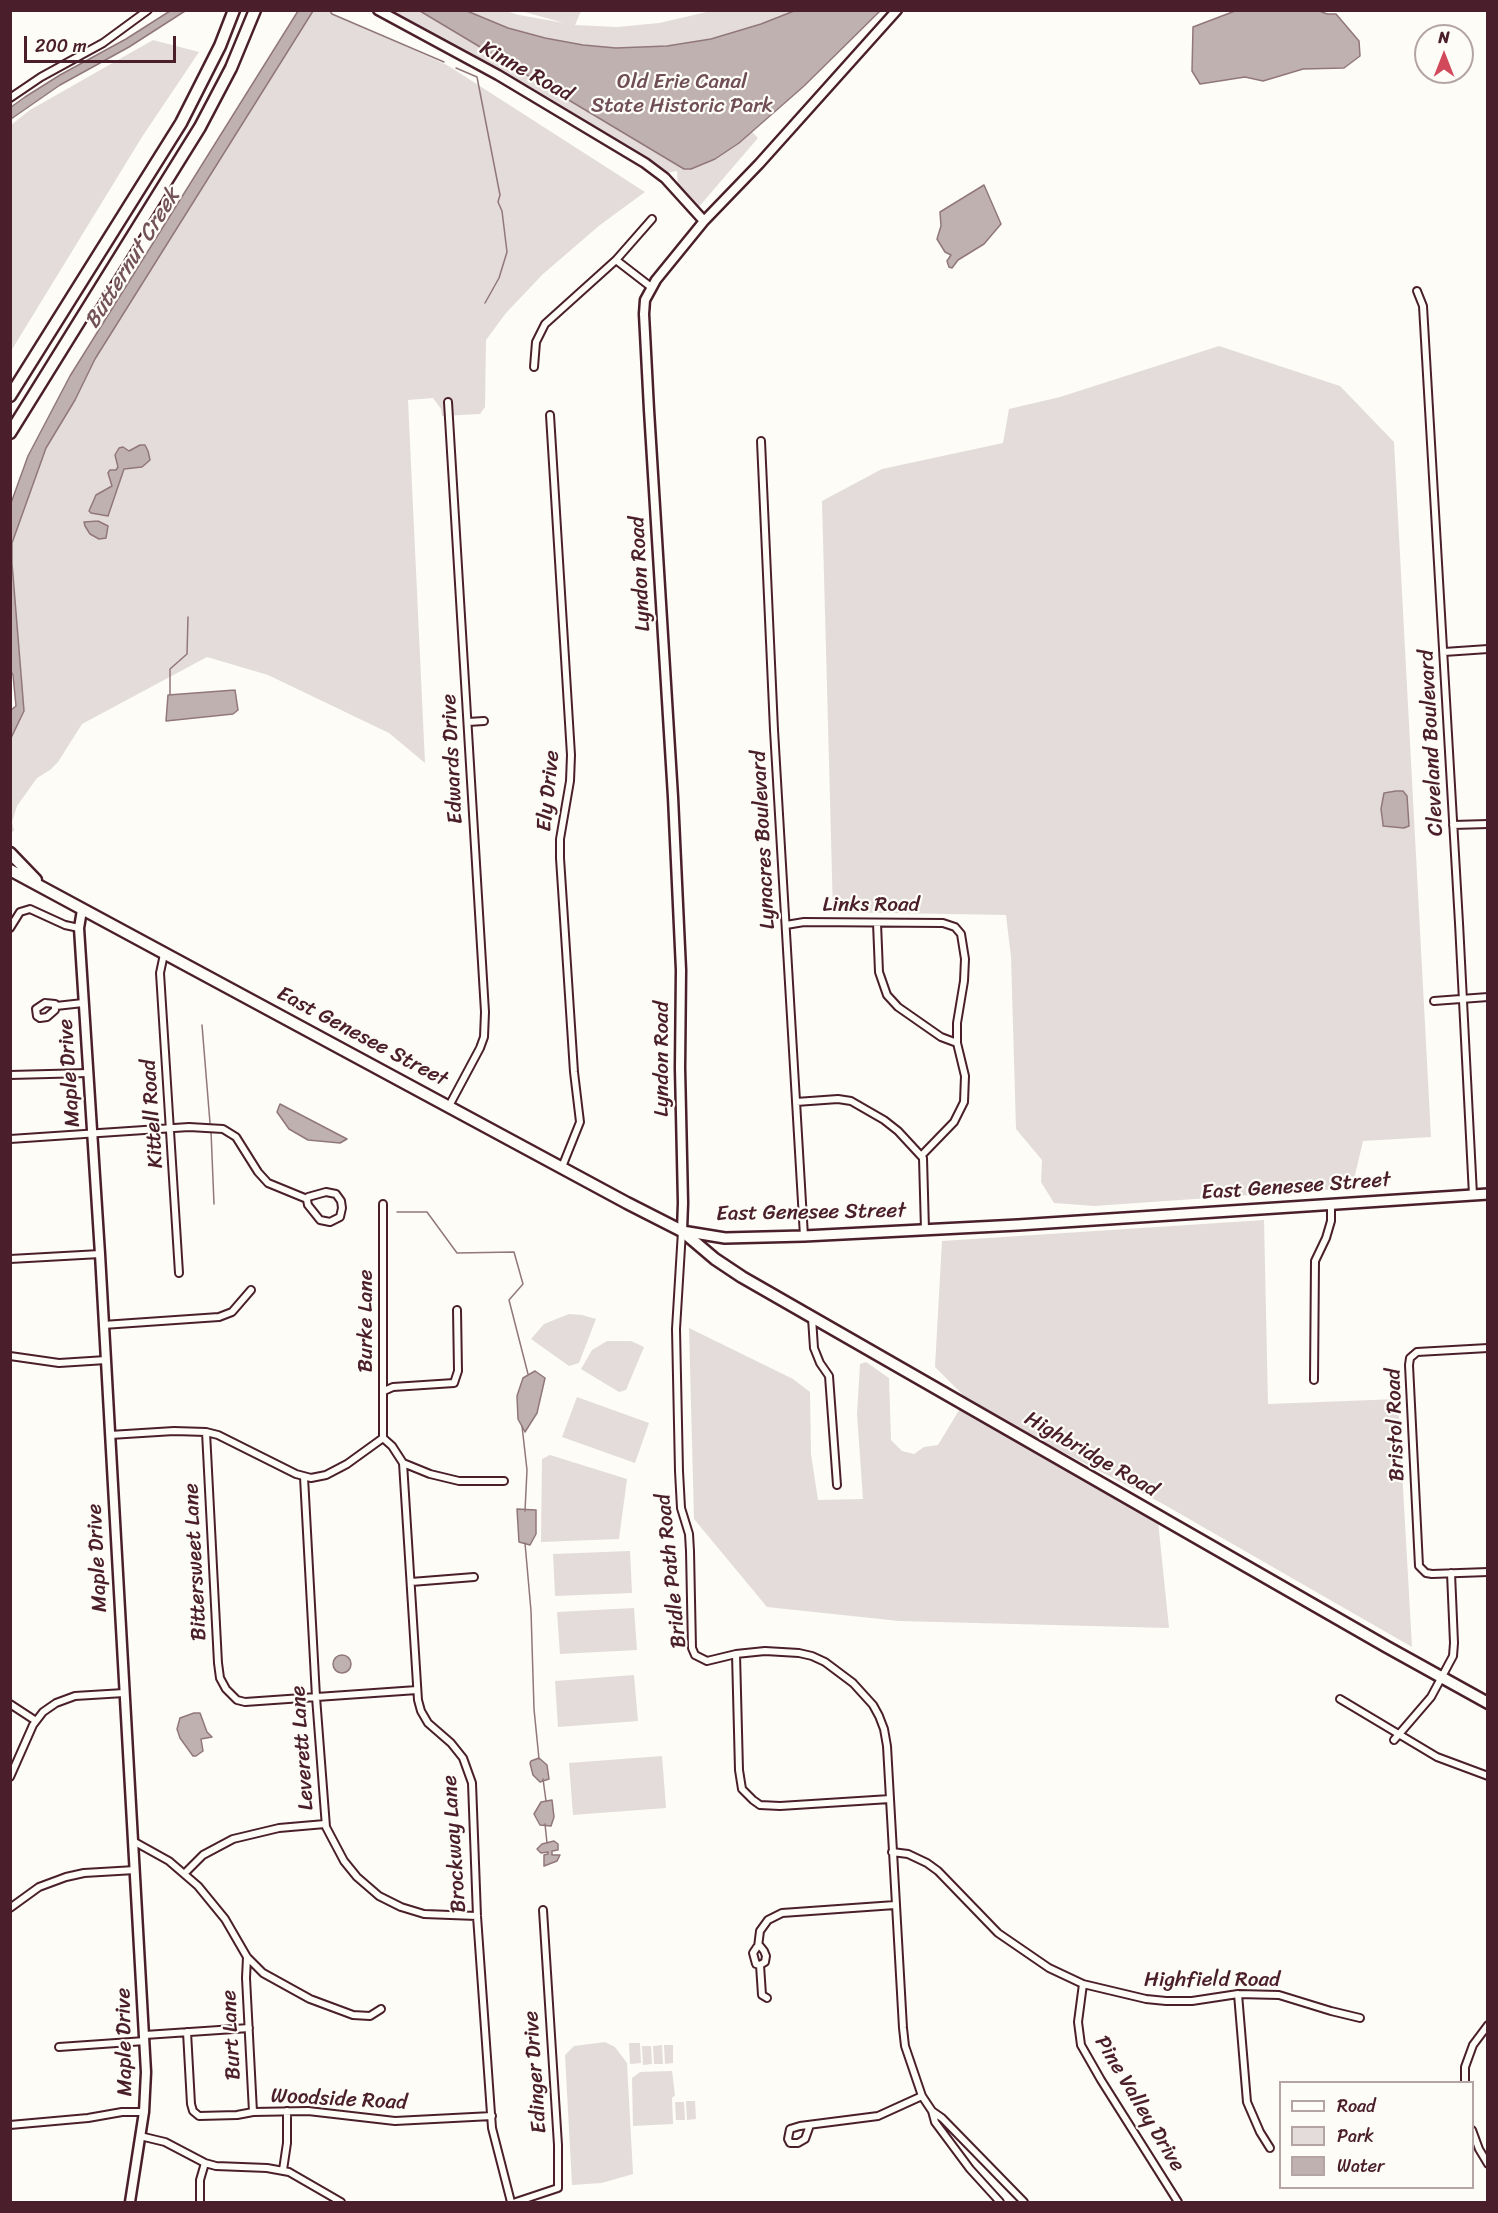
<!DOCTYPE html>
<style>
body{margin:0}
#map{position:relative;width:1498px;height:2213px;overflow:hidden;background:#fdfcf7;font-family:Sriracha,sans-serif}
canvas{display:block}
.frame{position:absolute;inset:0;border:12px solid #4a1f2b;pointer-events:none}
.legend{position:absolute;left:1279px;top:2081px;width:195px;height:108px;box-sizing:border-box;background:#fdfcf7;border:2px solid #b5a4a5;margin:0;padding:8px 10px;list-style:none;font-size:18px;color:#4a1f2b}
.legend li{display:flex;align-items:center;gap:12px;height:30px}
.legend b{width:30px;border:2px solid #b5a4a5}
.north{position:absolute;left:1414px;top:24px;width:60px;height:60px;box-sizing:border-box;background:#fdfcf7;border:2px solid #b5a4a5;border-radius:50%;rotate:0deg;font-size:16px;font-weight:700;line-height:24px;text-align:center;color:#4a1f2b}
.north::after{content:'';display:block;margin:auto;width:21px;height:27px;background:#d1495b;clip-path:polygon(50% 0,100% 100%,50% 72%,0 100%)}
.scale{position:absolute;left:24px;top:36px;width:152px;height:27px;box-sizing:border-box;border:3px solid #4a1f2b;border-top:0;padding-left:8px;font-size:18px;line-height:21px;white-space:nowrap;color:#4a1f2b;-webkit-text-stroke:4px #fdfcf7;paint-order:stroke}
</style>
<div id="map">
<canvas width="1498" height="2213"></canvas>
<div class="frame"></div>
<ul class="legend">
<li><b style="height:8px;background:#fdfcf7"></b>Road</li>
<li><b style="height:16px;background:#e3dcda"></b>Park</li>
<li><b style="height:16px;background:#c0b1b1"></b>Water</li>
</ul>
<div class="north">N</div>
<div class="scale">200 m</div>
</div>
<script>
const g = document.querySelector('canvas').getContext('2d');
g.lineJoin = 'round';
function paint(path, color) { g.fillStyle = color; g.fill(path, 'evenodd'); }
const toPath = rows => new Path2D(rows.map(r => 'M' + r).join(''));
function stroke(path, color, width, dash) { g.strokeStyle = color; g.lineWidth = width; g.lineCap = dash ? 'butt' : 'round'; g.setLineDash(dash || []); g.stroke(path); }
function drawText(font, color, halo, rows, align = 'center') {
  g.font = font + ' Sriracha,sans-serif'; g.lineWidth = 4.5; g.setLineDash([]); g.textBaseline = 'middle'; g.strokeStyle = halo; g.fillStyle = color; for (const [text, x, y, turn = 0] of rows) {
    g.save(); g.translate(x, y); g.rotate((+turn || 0) * Math.PI / 180); g.textAlign = isNaN(turn) ? turn : align; if (halo) g.strokeText(text, 0, 0); g.fillText(text, 0, 0); g.restore();
  }
}
paint(toPath([
 [304,11,327,11,447,65,645,192,600,225,543,274,506,313,486,340,485,407,480,414,442,416,441,409,433,398,408,400,425,763,389,733,268,675,207,657,82,724,58,762,50,770,37,778,17,806,12,822,14,831,11,832,10,730,19,702,11,588,11,534,34,459],
 [384,11,506,11,519,15,564,23,521,11,581,11,575,25,617,27,659,23,711,11,867,11,750,130,758,138,691,216,679,203,677,171,665,173,632,161,404,20],
 [153,40,199,52,142,137,11,351,11,125,30,110],
 [1219,346,1340,386,1394,442,1431,1137,1363,1141,1352,1188,1094,1206,1054,1203,1041,1182,1042,1160,1016,1129,1011,957,1006,915,833,912,822,501,882,469,1003,443,1009,409,1060,397],
 [1264,1220,1268,1404,1398,1399,1412,1647,1163,1504,1028,1434,967,1399,935,1367,942,1241],
 [569,1314,582,1315,596,1319,579,1363,569,1366,531,1339,544,1324],
 [689,1328,793,1379,810,1392,811,1454,818,1500,863,1499,857,1414,860,1364,866,1362,889,1378,891,1440,902,1451,914,1454,924,1447,938,1445,961,1407,1158,1521,1169,1628,899,1621,767,1607,694,1519],
 [607,1341,631,1341,644,1347,626,1390,619,1392,581,1369,592,1350],
 [577,1397,649,1423,635,1463,562,1437],
 [550,1455,627,1479,619,1539,541,1542,542,1459],
 [630,1551,632,1593,555,1596,553,1554],
 [634,1608,637,1650,560,1654,557,1612],
 [634,1675,638,1721,558,1727,555,1681],
 [662,1756,666,1808,573,1815,569,1763],
 [605,2042,615,2047,627,2063,633,2174,602,2183,572,2185,565,2055,574,2046],
 [629,2043,640,2043,641,2063,630,2064],
 [662,2045,663,2064,654,2064,653,2046],
 [673,2045,673,2063,665,2064,664,2045],
 [642,2046,651,2046,652,2064,643,2065],
 [672,2071,675,2095,672,2098,673,2124,633,2126,632,2078,640,2072],
 [686,2101,695,2101,696,2119,687,2120],
 [675,2102,684,2102,685,2120,676,2120]
]), '#e3dcda');
const water = toPath([
 [1317,10,1327,14,1336,14,1359,41,1360,56,1344,68,1303,69,1263,81,1245,77,1200,84,1192,71,1193,27,1235,11,1317,10],
 [170,11,185,11,129,47,60,85,11,119,11,107,25,97,60,75,126,39,170,11],
 [298,11,313,11,95,359,75,400,46,448,12,543,12,563,24,711,11,738,11,710,16,706,13,675,10,669,11,503,28,456,70,376,298,11],
 [420,11,467,11,508,28,545,38,583,45,616,48,667,46,711,39,761,24,794,11,880,11,804,86,739,143,715,159,691,169,684,169,420,11],
 [984,185,1001,224,984,244,958,260,952,268,949,267,947,261,951,255,945,252,937,239,941,226,940,212,984,185],
 [140,445,145,445,148,451,150,460,142,467,124,469,108,516,91,513,89,511,96,495,112,486,108,473,110,470,116,470,118,467,115,455,119,448,123,447,129,451,140,445],
 [98,521,108,526,106,538,99,539,90,534,85,526,84,522,98,521],
 [235,690,238,710,233,714,166,721,168,695,235,690],
 [1396,791,1403,791,1407,796,1409,826,1404,828,1383,826,1383,824,1381,809,1384,793,1396,791],
 [280,1104,347,1139,340,1143,308,1140,289,1129,277,1112,280,1104],
 [535,1371,545,1378,537,1413,525,1432,518,1419,517,1396,523,1378,535,1371],
 [517,1509,536,1510,536,1534,530,1545,519,1542,517,1509],
 '333 1664a9 9 0 1 1 18 0a9 9 0 1 1-18 0Z',
 [194,1713,200,1713,207,1732,212,1737,201,1739,203,1751,196,1756,193,1756,180,1738,177,1729,180,1718,194,1713],
 [539,1758,547,1765,549,1779,540,1782,533,1775,530,1763,531,1761,539,1758],
 [552,1800,554,1817,551,1826,540,1825,534,1814,541,1802,552,1800],
 [554,1841,558,1844,558,1850,552,1851,552,1855,560,1855,557,1861,544,1866,544,1855,548,1854,548,1852,541,1853,537,1849,542,1844,554,1841]
]);
paint(water, '#c0b1b1');
stroke(water, '#91777b', 1.5);
stroke(toPath([
 [329,10,332,14,444,62],
 [456,68,477,77,500,195,498,202,502,211,507,252,499,278,485,303],
 [170,694,170,669,187,654,188,617],
 [202,1025,210,1123],
 [211,1131,214,1204],
 [397,1212,427,1212,457,1253,514,1252,523,1284,509,1300,528,1374],
 [522,1426,527,1470,525,1511],
 [525,1543,531,1611,534,1709,539,1759],
 [543,1779,546,1801],
 [545,1824,547,1843]
]), '#91777b', 1.5);
const street = toPath([
 [10,98,41,77,103,43,148,10],
 [616,260,651,287],
 [1417,291,1423,306,1459,923,1473,1195],
 [534,367,536,342,545,324,616,260,652,219],
 [448,402,485,1012,484,1037,480,1048,449,1106],
 [550,415,571,755,570,781,560,839,560,858,574,1072,580,1122,562,1167],
 [761,441,774,730,804,1236],
 [1444,652,1488,649],
 [468,722,484,721],
 [1453,825,1488,824],
 [877,923,879,972,887,995,898,1007,941,1037,957,1043],
 [786,925,804,922,943,923,955,927,961,934,965,959,964,981,957,1023,957,1043,965,1076,964,1102,954,1122,922,1155],
 [10,928,20,912,30,909,65,925,79,928],
 [164,954,160,973,179,1273],
 [1434,1001,1488,997],
 [45,1003,55,1004,55,1010,47,1017,40,1018,37,1016,36,1009,45,1003],
 [56,1006,83,1003],
 [10,1075,88,1073],
 [796,1102,838,1099,851,1101,884,1120,898,1131,923,1158,925,1230],
 [10,1139,189,1127,223,1129,236,1137,258,1172,268,1183,307,1199],
 [326,1192,336,1194,341,1201,342,1208,340,1217,330,1222,320,1220,308,1205,307,1200,308,1197,326,1192],
 [682,1231,676,1329,679,1471,681,1508,689,1534,690,1551,692,1648,695,1655,707,1661,736,1654,765,1651,799,1653,812,1656,825,1662,853,1683,873,1705,879,1716,884,1729,887,1746,903,2028,905,2046,922,2096,932,2111,935,2122,970,2169,1000,2202],
 [10,1259,100,1254],
 [812,1318,814,1348,820,1363,829,1376,837,1485],
 [103,1325,219,1317,232,1312,251,1290],
 [1488,1348,1417,1352,1410,1358,1409,1365,1419,1566,1426,1573,1432,1574,1488,1572],
 [10,1356,59,1363,106,1360],
 [1314,1380,1315,1261,1326,1238,1331,1221,1331,1204],
 [384,1391,393,1387,454,1383,458,1371,457,1310],
 [206,1432,218,1663,220,1678,226,1689,237,1700,245,1702,417,1690],
 [110,1435,174,1431,206,1432,218,1435,296,1474,311,1478,326,1475,347,1464,383,1438],
 [383,1438,383,1204],
 [383,1438,392,1446,403,1463,430,1474,459,1481,504,1481],
 [403,1463,418,1700,421,1711,428,1723,451,1743,463,1758,472,1783,477,1916,492,2128,511,2202],
 [304,1477,316,1697,326,1827,344,1861,357,1877,379,1896,401,1907,424,1914,477,1916],
 [411,1582,474,1577],
 [736,1654,739,1770,742,1789,753,1800,760,1805,780,1806,890,1799],
 [1340,1699,1437,1757,1488,1776],
 [10,1704,36,1721],
 [1394,1740,1431,1697,1453,1656,1454,1643,1451,1573],
 [10,1777,33,1725,43,1712,56,1703,75,1696,124,1693],
 [133,1841,169,1861,198,1886,225,1919,247,1957,263,1973,310,1999,353,2015,370,2016,381,2009],
 [892,1852,908,1854,927,1863,938,1871,998,1933,1049,1968,1083,1984,1146,1999,1166,2001,1192,2001,1238,1994,1279,1995,1331,2011,1360,2018],
 [185,1873,203,1855,233,1839,279,1828,325,1824],
 [10,1908,39,1887,66,1877,84,1873,135,1870],
 [758,1947,760,1931,768,1920,782,1913,895,1905],
 [247,1957,246,1978,253,2112],
 [760,1965,756,1964,753,1953,757,1947,760,1946,764,1951,766,1956,765,1962,760,1965,762,1995,767,1998],
 [1083,1984,1078,2022,1081,2045,1101,2080,1178,2202],
 [1238,1994,1247,2102,1260,2132,1270,2148],
 [187,2032,191,2104,193,2111,199,2116,237,2115,253,2112,308,2111,395,2121,492,2116],
 [145,2035,249,2028],
 [59,2047,145,2041],
 [1465,2082,1465,2067,1473,2045,1488,2025],
 [932,2111,942,2118,1024,2202],
 [10,2125,88,2118,122,2112,144,2112],
 [810,2125,805,2139,798,2143,790,2143,788,2139,790,2129,800,2126,878,2116,922,2096],
 [1472,2130,1479,2149,1488,2164],
 [140,2136,165,2142,205,2163,216,2166,267,2168,289,2172,341,2202],
 [283,2170,287,2143,287,2111],
 [200,2202,200,2180,205,2163],
 [516,2202,558,2188,558,2145,543,1910]
]);
const secondary = toPath([
 [378,10,498,75,645,163,665,178,704,221],
 [82,910,79,928,100,1254,146,2072,144,2112,130,2202],
 [682,1231,683,1203,680,1068,681,970,673,797,649,410,644,314,645,300,656,280,704,221,759,164,897,10]
]);
const primary = toPath([
 [682,1231,725,1238,804,1236,1018,1225,1488,1194]
]);
const highway = toPath([
 [10,396,181,123,220,46,234,10],
 [10,433,200,127,231,68,255,10],
 [10,853,36,880],
 [10,870,627,1203,682,1231,715,1259,742,1277,1387,1647,1488,1703]
]);
stroke(street, '#4a1f2b', 10);
stroke(secondary, '#4a1f2b', 13);
stroke(primary, '#4a1f2b', 14);
stroke(highway, '#4a1f2b', 15);
stroke(street, '#fdfcf7', 6);
stroke(secondary, '#fdfcf7', 8);
stroke(primary, '#fdfcf7', 9);
stroke(highway, '#fdfcf7', 10);
drawText('21px', '#4a1f2b', '#fdfcf7', [
 ["Kinne Road",526,72,29],
 ["Lyndon Road",641,574,-93],
 ["Cleveland Boulevard",1432,743,-93],
 ["Edwards Drive",453,759,-93],
 ["Ely Drive",549,791,-84],
 ["Lynacres Boulevard",764,840,-93],
 ["Links Road",871,906],
 ["East Genesee Street",362,1037,28],
 ["Lyndon Road",663,1059,-90],
 ["Maple Drive",70,1073,-94],
 ["Kittell Road",153,1114,-94],
 ["East Genesee Street",1296,1187,-4],
 ["East Genesee Street",811,1213,-1],
 ["Burke Lane",367,1321,-90],
 ["Bristol Road",1396,1425,-92],
 ["Highbridge Road",1091,1455,30],
 ["Maple Drive",98,1558,-93],
 ["Bittersweet Lane",196,1562,-93],
 ["Bridle Path Road",672,1571,-96],
 ["Leverett Lane",303,1748,-94],
 ["Brockway Lane",455,1844,-94],
 ["Highfield Road",1212,1981],
 ["Burt Lane",232,2035,-93],
 ["Maple Drive",125,2042,-91],
 ["Edinger Drive",536,2072,-94],
 ["Woodside Road",339,2100,3],
 ["Pine Valley Drive",1139,2104,59]
]);
drawText('21px', '#704e57', '#fdfcf7', [
 ["Old Erie Canal",682,83],
 ["State Historic Park",682,107]
]);
drawText('italic 22px', '#73525a', '#fdfcf7', [
 ["Butternut Creek",133,259,-58]
]);
</script>
